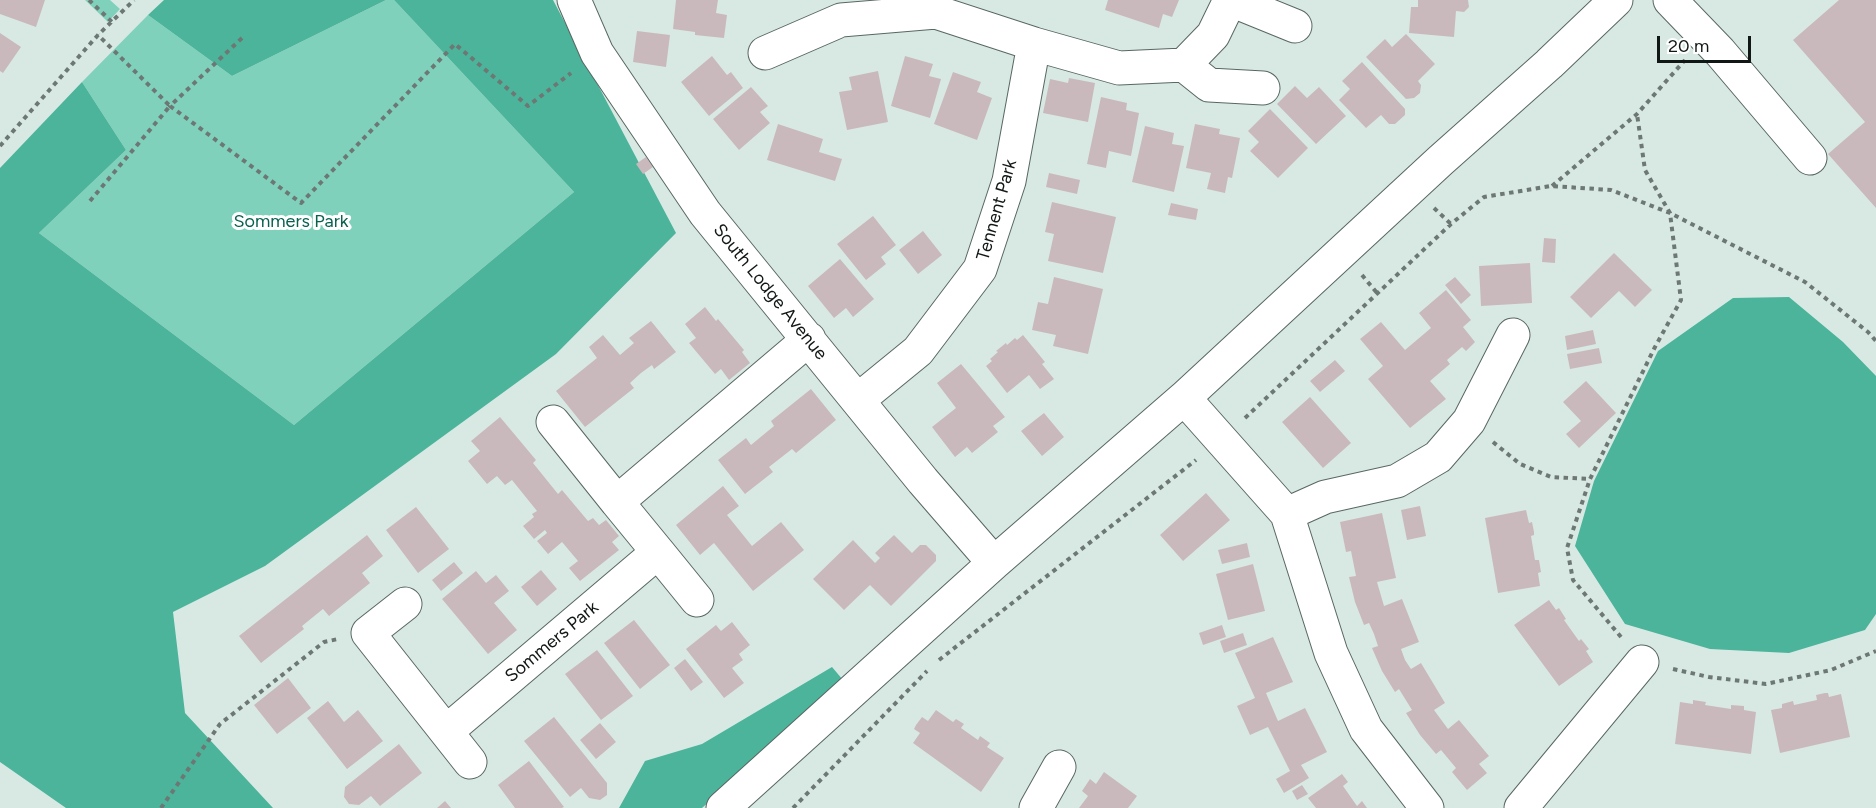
<!DOCTYPE html>
<style>
body{margin:0}
#map{position:relative;width:1876px;height:808px;overflow:hidden;background:#d8e9e3;font-family:Figtree,sans-serif}
canvas{display:block}
.scale{position:absolute;left:1657px;top:36px;width:94px;height:27px;box-sizing:border-box;border:3px solid #111715;border-top:0;padding-left:8px;font-size:18px;line-height:21px;white-space:nowrap;color:#111715;-webkit-text-stroke:4px #fff;paint-order:stroke}
</style>
<div id="map">
<canvas width="1876" height="808"></canvas>
<div class="scale">20 m</div>
</div>
<script>
const g = document.querySelector('canvas').getContext('2d');
g.lineJoin = 'round';
function paint(path, color) { g.fillStyle = color; g.fill(path, 'evenodd'); }
const toPath = rows => new Path2D(rows.map(r => 'M' + r).join(''));
function stroke(path, color, width, dash) { g.strokeStyle = color; g.lineWidth = width; g.lineCap = dash ? 'butt' : 'round'; g.setLineDash(dash || []); g.stroke(path); }
function drawText(font, color, halo, rows, align = 'center') {
  g.font = font + ' Figtree,sans-serif'; g.lineWidth = 6; g.setLineDash([]); g.textBaseline = 'middle'; g.strokeStyle = halo; g.fillStyle = color; for (const [text, x, y, turn = 0] of rows) {
    g.save(); g.translate(x, y); g.rotate((+turn || 0) * Math.PI / 180); g.textAlign = isNaN(turn) ? turn : align; if (halo) g.strokeText(text, 0, 0); g.fillText(text, 0, 0); g.restore();
  }
}
paint(toPath([
 [85,0,110,0,120,9,108,22],
 [386,0,394,0,574,192,294,425,39,233,126,150,82,82,148,15,232,76]
]), '#7fd1bb');
paint(toPath([
 [164,0,386,0,232,76,148,15],
 [394,0,553,0,676,233,556,354,265,566,173,612,185,713,273,808,66,808,0,762,0,168,82,82,126,150,39,233,294,425,574,192],
 [1789,297,1843,342,1876,376,1876,614,1865,630,1789,653,1710,649,1625,624,1575,546,1594,481,1658,351,1733,298],
 [832,667,843,680,702,808,619,808,645,761,702,744]
]), '#4bb49b');
paint(toPath([
 [0,0,45,0,36,27,0,14],
 [676,0,718,0,716,13,727,15,724,38,695,35,695,32,673,29],
 [1108,0,1179,0,1172,17,1163,14,1159,28,1105,10],
 [1418,0,1468,0,1469,7,1464,12,1456,11,1454,37,1409,33,1411,7,1418,7],
 [1839,0,1876,0,1876,208,1828,154,1865,122,1793,40],
 [637,31,670,35,666,67,633,62],
 [0,33,21,47,3,73,0,71],
 [1406,34,1435,64,1418,81,1421,85,1420,93,1414,98,1406,99,1366,57,1385,39,1392,47],
 [712,56,727,75,731,72,743,88,709,116,681,82],
 [905,56,933,64,929,76,941,79,930,118,891,106],
 [1362,62,1405,109,1405,115,1395,124,1389,124,1381,115,1366,128,1339,100,1350,89,1342,81],
 [878,71,888,122,847,130,839,92,852,90,849,77],
 [953,72,981,82,977,92,992,98,977,140,934,124],
 [1069,78,1095,83,1088,122,1043,113,1050,79,1068,83],
 [1295,86,1307,98,1319,87,1346,116,1316,144,1277,104],
 [751,87,768,106,760,112,770,123,739,150,713,119],
 [1101,97,1127,103,1126,110,1139,113,1131,156,1109,151,1106,168,1087,164],
 [1270,109,1308,148,1278,178,1250,151,1259,142,1248,131],
 [778,124,823,139,819,152,842,159,835,181,767,160],
 [1195,124,1220,129,1219,134,1240,138,1232,178,1228,177,1225,193,1207,189,1211,173,1186,168],
 [1145,126,1174,133,1172,144,1184,146,1174,192,1132,182],
 [646,157,653,167,643,174,636,164],
 [1049,173,1080,180,1077,194,1046,187],
 [1052,202,1116,217,1103,273,1048,261,1054,234,1045,232],
 [1171,203,1198,209,1196,220,1168,215],
 [873,216,896,245,881,257,886,264,866,280,837,244],
 [923,231,942,255,918,274,899,250],
 [1544,238,1556,239,1555,263,1542,262],
 [1614,253,1652,290,1635,307,1619,291,1591,318,1570,297],
 [840,259,874,299,853,317,846,308,834,318,808,286],
 [1530,263,1532,303,1481,306,1479,266],
 [1054,277,1103,289,1088,354,1053,346,1056,335,1032,330,1038,302,1048,304],
 [1455,277,1471,295,1461,304,1445,285],
 [1446,290,1471,320,1463,327,1475,342,1466,351,1462,347,1447,360,1450,364,1430,381,1446,399,1410,428,1368,379,1383,366,1360,339,1381,322,1405,350,1431,328,1419,313],
 [705,307,716,321,718,319,744,350,742,352,750,363,729,380,721,369,715,374,689,343,696,338,685,324],
 [651,321,676,352,654,369,652,365,641,373,630,383,634,388,585,427,556,391,597,358,589,347,603,335,620,355,634,343,629,338],
 [1593,330,1596,344,1567,350,1565,336],
 [1023,335,1045,362,1042,364,1054,379,1040,389,1029,375,1007,393,986,366,992,361,990,359,998,352,996,351,1006,343,1007,345,1015,338,1017,340],
 [1599,348,1602,363,1570,369,1567,354],
 [1335,360,1345,371,1320,392,1310,381],
 [961,364,1005,417,993,426,998,432,972,453,967,447,955,457,932,427,956,408,937,383],
 [1586,381,1616,413,1579,448,1566,434,1581,421,1563,402],
 [811,389,836,420,796,453,792,449,769,467,773,472,745,494,718,460,746,438,751,445,774,426,771,421],
 [1310,397,1351,443,1323,468,1282,422],
 [1044,413,1064,437,1042,456,1021,431],
 [500,417,536,460,533,463,558,494,562,490,588,521,593,518,599,525,606,520,619,536,612,542,619,550,580,581,569,568,578,561,562,542,548,554,537,541,547,533,545,530,534,539,523,526,534,517,532,514,537,511,512,480,505,485,497,476,487,484,468,461,480,451,471,441],
 [723,486,739,506,727,515,752,546,781,522,804,550,753,591,714,543,700,555,676,525],
 [1206,493,1230,520,1183,561,1160,535],
 [1420,506,1426,536,1407,540,1401,510],
 [416,507,449,549,418,573,386,530],
 [1526,510,1529,523,1532,522,1534,532,1534,535,1531,536,1535,560,1539,560,1541,572,1538,573,1540,586,1498,593,1485,518],
 [1382,513,1396,578,1377,582,1384,606,1402,599,1419,642,1401,649,1405,660,1411,669,1421,663,1445,703,1434,710,1448,729,1459,720,1489,756,1479,764,1487,773,1467,790,1452,772,1456,768,1441,750,1436,754,1420,735,1406,713,1412,710,1399,689,1395,692,1382,671,1372,648,1378,646,1374,634,1369,623,1364,625,1355,602,1349,577,1356,576,1351,551,1346,552,1340,522],
 [367,535,383,556,362,573,370,583,329,616,323,609,302,626,304,629,261,663,239,636],
 [894,535,912,553,920,545,926,545,936,555,936,561,891,606,870,585,844,610,813,579,853,540,875,563,880,558,875,553],
 [1247,543,1250,557,1222,564,1218,550],
 [454,562,463,573,441,591,432,580],
 [1253,564,1265,611,1228,620,1216,574],
 [541,570,557,589,537,606,521,587],
 [476,571,486,583,496,575,509,591,494,603,517,630,488,654,442,599],
 [1549,600,1556,610,1559,608,1566,619,1564,620,1579,641,1581,639,1589,649,1586,651,1593,662,1559,686,1514,625],
 [634,620,670,665,640,689,604,643],
 [732,622,750,645,739,654,743,660,732,668,744,683,724,698,686,649,716,625,721,631],
 [1222,625,1226,637,1203,645,1199,633],
 [1243,633,1247,645,1224,653,1220,641],
 [1273,637,1293,682,1266,693,1278,721,1305,708,1327,752,1301,765,1309,778,1284,793,1276,779,1290,771,1268,727,1250,735,1237,706,1255,698,1235,653],
 [597,650,633,696,601,720,565,674],
 [685,659,703,682,691,691,674,668],
 [288,678,311,708,277,734,254,705],
 [1825,693,1828,693,1829,697,1841,694,1850,737,1780,753,1771,710,1782,708,1782,704,1793,701,1794,705,1817,700,1816,695],
 [1693,700,1706,702,1705,705,1731,709,1731,705,1744,706,1744,710,1756,712,1751,754,1675,744,1680,702,1693,704],
 [328,701,344,722,358,710,383,741,347,769,307,718],
 [936,710,953,722,956,719,964,724,961,728,978,740,980,736,990,743,987,747,1004,758,981,792,913,743,920,733,914,729,916,725,922,717,928,721],
 [554,717,607,783,607,795,600,800,589,798,581,788,570,797,524,741],
 [600,723,616,742,596,759,580,740],
 [399,744,422,773,380,806,371,796,359,805,349,804,344,797,345,787],
 [529,761,564,807,562,808,515,808,498,785],
 [1104,772,1137,796,1128,808,1079,808,1088,796,1082,791,1090,779,1096,784],
 [1342,774,1348,782,1343,786,1357,806,1362,801,1367,808,1316,808,1308,798],
 [1302,785,1308,794,1297,800,1292,791],
 [445,801,451,808,437,808]
]), '#cab9bc');
const minor = toPath([
 [574,0,597,53,705,213,923,481,994,563],
 [1231,0,1295,26],
 [1670,0,1720,52,1810,158],
 [765,53,841,20,936,12,1034,44,1119,68,1184,65,1213,35,1230,0],
 [1184,65,1209,85,1263,88],
 [1184,398,1287,514,1331,653,1366,729,1427,808],
 [858,400,918,351,980,269,1009,181,1034,44],
 [553,422,617,502],
 [1287,514,1325,497,1397,481,1438,457,1469,421,1513,335],
 [658,552,697,600],
 [405,604,368,633,470,762],
 [447,731,658,552,617,502,809,339],
 [723,808,994,563,1184,398,1440,161,1549,64,1616,0],
 [1036,808,1059,767],
 [1521,808,1642,662]
]);
stroke(minor, '#586762', 35);
stroke(toPath([
 [89,0,112,22],
 [242,38,170,106,301,203,455,44,528,106,571,73],
 [0,146,98,35,134,0],
 [1552,186,1637,114,1685,60],
 [90,201,170,106,98,35],
 [1434,208,1451,224],
 [1362,275,1377,293],
 [1245,418,1451,224,1484,197,1551,186,1611,190,1670,213,1805,282,1868,332,1876,341],
 [1493,442,1520,464,1551,477,1590,479],
 [1621,637,1573,580,1567,548,1590,479,1655,347,1681,300,1670,213,1645,170,1637,114],
 [939,660,1196,460],
 [1673,669,1709,677,1766,684,1831,670,1876,651],
 [161,808,220,724,324,642,338,639],
 [793,808,927,671]
]), '#6d7874', 4, [4.5, 4.5]);
stroke(minor, '#fff', 33);
drawText('18px', '#111715', '#fff', [
 ["Tennent Park",997,210,-74],
 ["South Lodge Avenue",770,292,51],
 ["Sommers Park",552,642,-40]
]);
drawText('18px', '#09614f', '#fff', [
 ["Sommers Park",291,222]
]);
</script>
